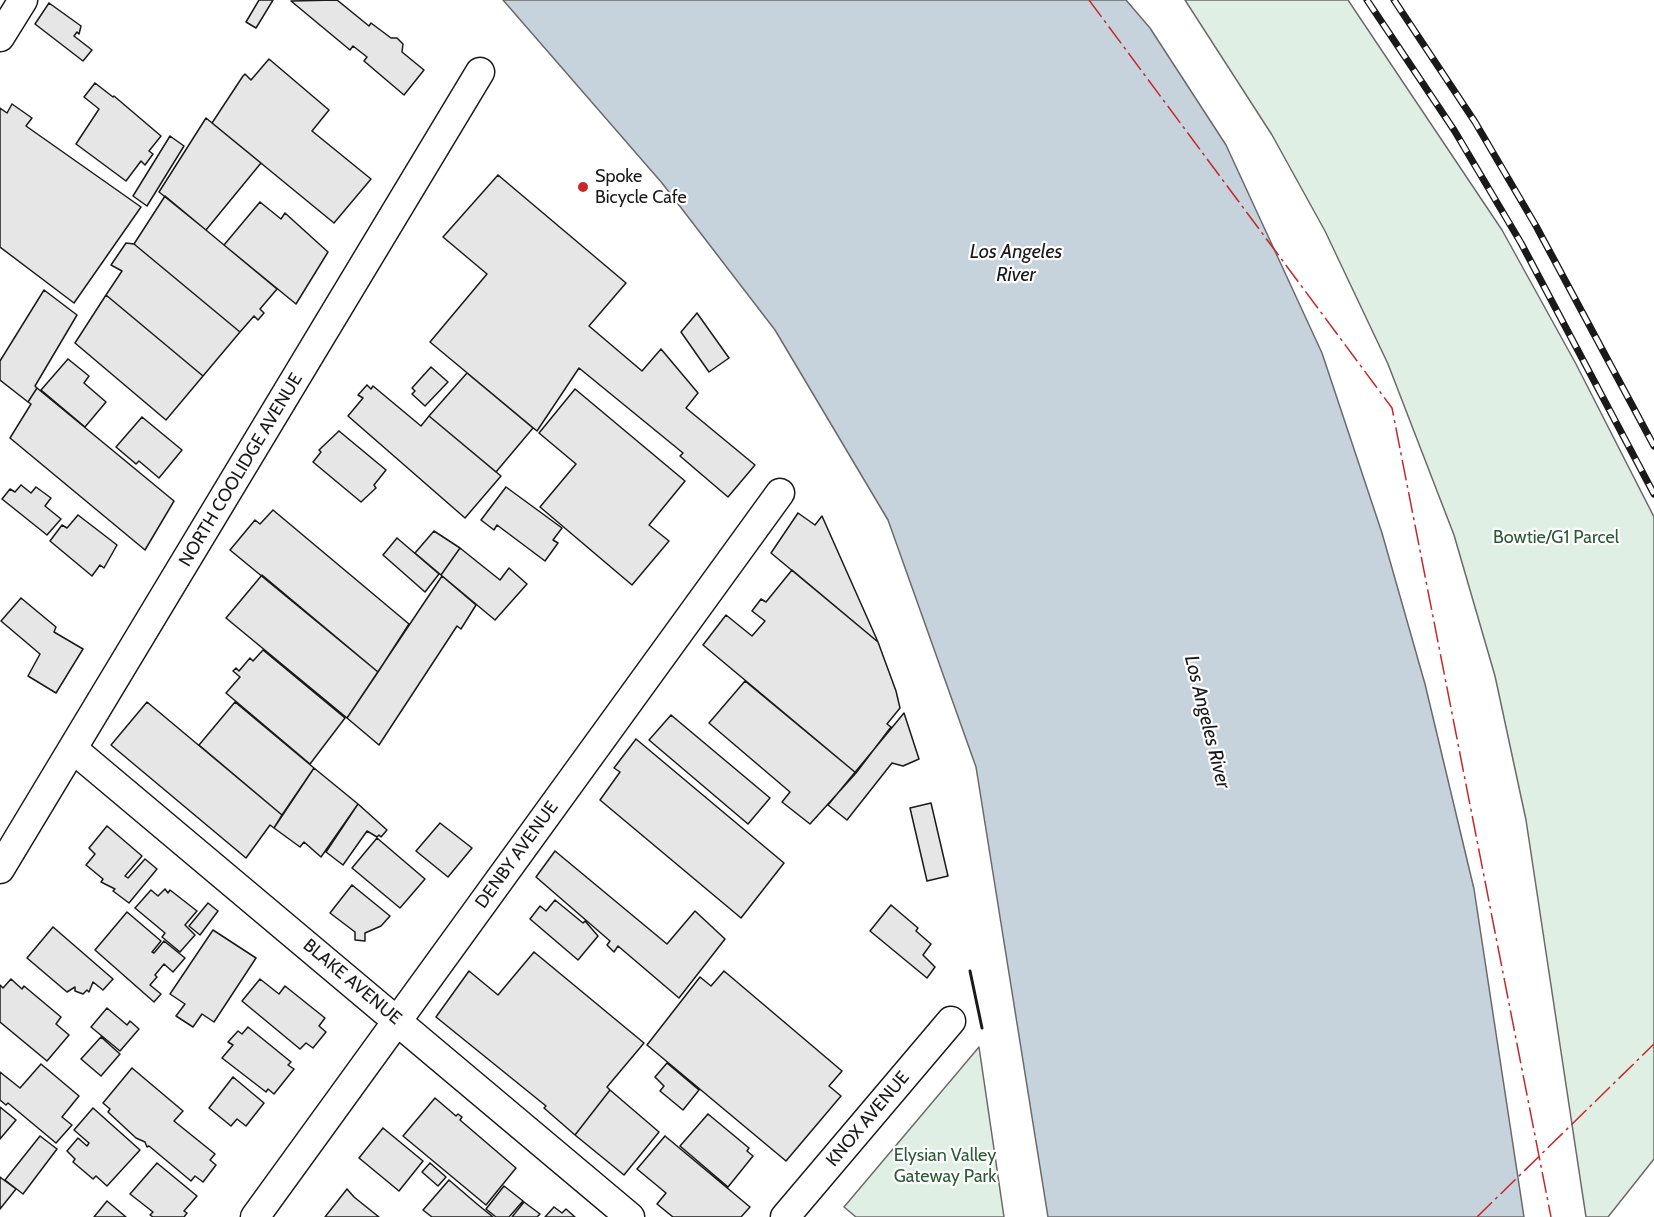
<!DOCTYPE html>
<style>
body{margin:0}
canvas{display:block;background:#fff}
</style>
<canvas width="1654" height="1217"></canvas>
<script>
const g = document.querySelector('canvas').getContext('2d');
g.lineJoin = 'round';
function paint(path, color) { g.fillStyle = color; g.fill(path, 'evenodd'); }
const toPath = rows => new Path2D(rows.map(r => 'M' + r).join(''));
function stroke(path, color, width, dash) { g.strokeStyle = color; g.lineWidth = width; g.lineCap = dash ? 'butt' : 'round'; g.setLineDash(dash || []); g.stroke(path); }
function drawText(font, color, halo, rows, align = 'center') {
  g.font = font + ' Cabin,sans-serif'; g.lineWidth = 4.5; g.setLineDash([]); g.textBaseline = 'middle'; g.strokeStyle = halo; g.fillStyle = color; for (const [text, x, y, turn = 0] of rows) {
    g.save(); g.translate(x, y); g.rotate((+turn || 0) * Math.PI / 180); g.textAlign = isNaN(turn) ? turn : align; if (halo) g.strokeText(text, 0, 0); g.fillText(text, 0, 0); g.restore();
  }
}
const green = toPath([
 [1185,0,1348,0,1502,230,1576,364,1654,517,1654,1159,1608,1217,1586,1217,1526,820,1495,676,1454,535,1388,364,1325,231,1272,135,1185,0],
 [979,1047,1004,1217,856,1217,844,1207,979,1047]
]);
paint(green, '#e0efe3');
stroke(green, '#6a6a6a', 1.5);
const water = toPath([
 [503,0,1126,0,1150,28,1226,145,1322,353,1382,533,1425,684,1474,889,1524,1217,1048,1217,976,767,888,520,775,330,662,183,503,0]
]);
paint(water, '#c6d2dc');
stroke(water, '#6a6a6a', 1.5);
const building = toPath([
 [259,0,273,0,256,28,246,22,259,0],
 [337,0,369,26,371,23,391,38,397,38,403,44,402,52,424,70,404,95,364,61,367,57,353,46,350,50,291,1,337,0],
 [49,3,81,26,79,34,77,32,74,36,92,50,83,61,35,24,49,3],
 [269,59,329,110,312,131,371,179,334,223,212,123,243,76,245,74,251,80,269,59],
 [95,83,113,97,114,96,161,136,149,151,153,154,145,165,141,161,126,181,76,144,99,109,84,97,95,83],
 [12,104,32,118,26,126,141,207,74,303,0,247,0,108,7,113,12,104],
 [206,118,261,163,206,230,159,192,206,118],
 [170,136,184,146,147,206,133,196,170,136],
 [498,175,626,283,589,326,642,371,661,349,698,393,686,408,755,465,728,497,680,456,683,453,579,368,537,431,430,342,487,274,443,237,498,175],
 [165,196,277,289,260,309,264,313,258,320,254,316,240,332,134,244,165,196],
 [260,202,281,219,285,213,328,252,296,304,224,245,260,202],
 [126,243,134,244,240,332,203,376,106,295,122,271,111,265,126,243],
 [44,290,77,315,35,386,37,388,28,402,0,380,0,361,44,290],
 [106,295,203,376,166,420,75,343,106,295],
 [697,313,729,358,709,372,681,332,697,313],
 [68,359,89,376,84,383,106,402,85,427,41,390,68,359],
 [431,367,448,382,425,406,412,394,415,391,412,388,431,367],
 [467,373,533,428,496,472,429,416,467,373],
 [367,385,371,389,373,386,421,426,429,416,501,476,465,518,348,416,363,398,358,395,367,385],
 [37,388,174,501,145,550,10,438,31,404,28,402,37,388],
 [575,389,685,481,649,525,669,541,632,585,540,507,576,464,539,433,575,389],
 [142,417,182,450,159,478,139,461,136,464,116,447,142,417],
 [339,431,386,470,374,485,376,488,361,502,313,462,321,452,319,450,339,431],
 [21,485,31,493,36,487,51,498,45,506,61,519,47,535,2,499,10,489,15,492,21,485],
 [506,487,562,528,553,540,558,543,545,561,497,525,494,530,481,520,506,487],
 [273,510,409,624,378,672,230,550,255,520,260,524,273,510],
 [798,513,815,525,822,516,878,642,771,553,798,513],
 [78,515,117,545,104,568,100,565,92,576,50,541,62,525,67,528,78,515],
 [434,531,460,548,441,575,415,553,434,531],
 [397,538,439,574,425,592,383,555,397,538],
 [460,548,500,580,509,568,527,584,495,620,441,575,460,548],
 [792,570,878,642,896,691,900,708,887,724,891,727,856,773,703,645,726,615,752,636,765,621,752,611,761,599,766,602,792,570],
 [262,575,378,672,347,718,226,618,262,575],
 [442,576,476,605,461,629,457,626,379,745,347,718,442,576],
 [21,598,56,627,54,632,83,649,56,693,28,676,40,654,1,621,21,598],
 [263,650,345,718,310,764,226,693,240,677,233,671,236,668,239,671,250,658,253,661,263,650],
 [745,681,856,773,810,824,782,802,790,792,709,723,745,681],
 [147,702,282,815,274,828,270,825,246,858,111,745,147,702],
 [235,702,314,768,282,815,199,745,235,702],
 [904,713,919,759,903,766,892,763,847,820,828,805,904,713],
 [671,715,770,798,748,824,649,740,671,715],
 [636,739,784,863,741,918,600,800,620,772,614,768,636,739],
 [314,768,358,804,321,857,304,842,300,847,274,828,314,768],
 [931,803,948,876,927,881,910,808,931,803],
 [358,804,387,830,381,837,379,835,377,837,367,831,343,865,326,852,358,804],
 [440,823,472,848,448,877,416,851,440,823],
 [107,826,142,856,125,876,128,878,145,859,157,869,129,903,113,891,115,889,101,882,103,879,86,865,95,854,89,848,107,826],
 [377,838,425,879,400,908,352,868,377,838],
 [555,851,667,944,695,911,725,939,679,998,618,946,614,952,607,945,610,941,536,877,555,851],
 [352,885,390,916,381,926,365,933,365,941,355,940,355,932,330,913,352,885],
 [165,889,168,893,170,890,197,911,185,925,195,935,180,952,162,937,165,933,135,908,151,890,158,896,165,889],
 [555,900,583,923,585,921,598,936,578,960,530,919,540,906,546,911,555,900],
 [208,903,218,911,200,935,189,926,208,903],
 [891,905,918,928,916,931,931,944,923,955,935,967,927,978,870,931,891,905],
 [127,912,161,941,152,952,154,953,164,941,185,958,173,972,164,964,155,975,157,977,150,985,161,994,154,1002,95,950,127,912],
 [53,927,113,979,103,990,93,982,89,992,87,990,83,994,75,991,75,987,67,992,27,958,53,927],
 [213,930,256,958,214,1022,202,1014,193,1027,176,1016,185,1004,170,994,213,930],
 [534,952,644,1043,607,1087,610,1090,575,1135,544,1108,546,1106,436,1017,469,971,498,995,534,952],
 [724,971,842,1071,829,1086,841,1096,786,1161,647,1045,700,977,711,986,724,971],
 [11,979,22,989,24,986,61,1017,56,1024,69,1035,47,1061,0,1022,0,985,3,988,11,979],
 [260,979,279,994,285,986,325,1018,319,1026,326,1032,313,1048,306,1043,300,1049,242,1001,260,979],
 [107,1008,127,1025,130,1021,139,1029,120,1051,91,1027,107,1008],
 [248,1027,291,1062,288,1065,294,1069,274,1094,268,1089,266,1092,222,1058,233,1045,228,1042,238,1031,242,1034,248,1027],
 [101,1037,120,1054,101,1076,81,1059,101,1037],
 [667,1063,699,1090,683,1110,660,1091,664,1086,655,1077,667,1063],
 [41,1064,79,1096,62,1117,72,1125,56,1143,8,1103,6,1105,0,1100,0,1072,20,1088,41,1064],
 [132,1068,183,1111,174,1121,215,1154,210,1160,216,1165,203,1182,195,1176,191,1181,149,1146,147,1147,145,1142,136,1138,108,1112,110,1109,103,1103,132,1068],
 [233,1077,264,1103,246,1126,237,1119,231,1126,209,1108,233,1077],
 [610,1090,659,1132,624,1175,575,1135,610,1090],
 [435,1098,456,1116,458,1114,462,1117,460,1120,516,1168,486,1205,403,1136,435,1098],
 [0,1107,16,1120,0,1139,0,1107],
 [93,1108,140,1150,107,1186,96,1176,93,1179,73,1162,75,1159,67,1151,78,1138,87,1146,89,1143,74,1130,93,1108],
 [708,1114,749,1148,747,1151,753,1156,728,1187,680,1146,708,1114],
 [383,1128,423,1161,399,1191,359,1158,383,1128],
 [40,1136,57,1149,23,1194,5,1180,40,1136],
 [665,1136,750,1207,741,1217,673,1217,657,1204,666,1193,637,1169,665,1136],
 [157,1163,197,1196,184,1211,187,1213,184,1217,153,1217,150,1215,153,1212,130,1194,157,1163],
 [430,1163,446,1177,438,1186,422,1172,430,1163],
 [0,1177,16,1189,0,1209,0,1177],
 [449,1180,477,1204,493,1217,432,1217,423,1210,449,1180],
 [504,1186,523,1201,509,1217,496,1217,486,1209,504,1186],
 [347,1189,354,1197,379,1217,325,1217,347,1189],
 [107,1201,126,1217,94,1217,107,1201],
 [524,1202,540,1214,537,1217,512,1217,524,1202],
 [554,1207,562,1213,566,1209,575,1217,545,1217,554,1207]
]);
paint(building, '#e6e6e6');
stroke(building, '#1a1a1a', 1.5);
const street = toPath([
 [0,37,23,0],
 [73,749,630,1217],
 [0,869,480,72],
 [255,1217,780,493],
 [785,1217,951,1021]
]);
stroke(street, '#1a1a1a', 31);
stroke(street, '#fff', 28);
const rail = toPath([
 [1367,0,1454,130,1521,243,1654,494],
 [1394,0,1475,122,1536,226,1654,446]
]);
stroke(rail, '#1a1a1a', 7);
stroke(rail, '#fff', 4.5, [14]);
stroke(toPath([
 [970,971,982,1028]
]), '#1a1a1a', 3);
stroke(toPath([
 [1089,0,1392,408,1551,1217],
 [1477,1217,1654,1044]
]), '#c62828', 1.5, [21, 4.5, 3, 4.5]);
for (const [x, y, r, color] of [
 [583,187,6,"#c62828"]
]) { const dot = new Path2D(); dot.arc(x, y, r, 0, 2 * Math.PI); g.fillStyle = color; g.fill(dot); stroke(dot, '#fff', 2); }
drawText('18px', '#1a1a1a', '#fff', [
 ["Spoke",595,177],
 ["Bicycle Cafe",595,198]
], 'left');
drawText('18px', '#1a1a1a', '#fff', [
 ["NORTH COOLIDGE AVENUE",241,470,-59],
 ["DENBY AVENUE",517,855,-54],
 ["BLAKE AVENUE",352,982,40],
 ["KNOX AVENUE",868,1119,-50]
]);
drawText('18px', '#2b5a34', '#fff', [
 ["Bowtie/G1 Parcel",1556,538],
 ["Elysian Valley",945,1156],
 ["Gateway Park",945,1177]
]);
drawText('italic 20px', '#1a1a1a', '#fff', [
 ["Los Angeles",1016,252],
 ["River",1016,275],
 ["Los Angeles River",1207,722,76]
]);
</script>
